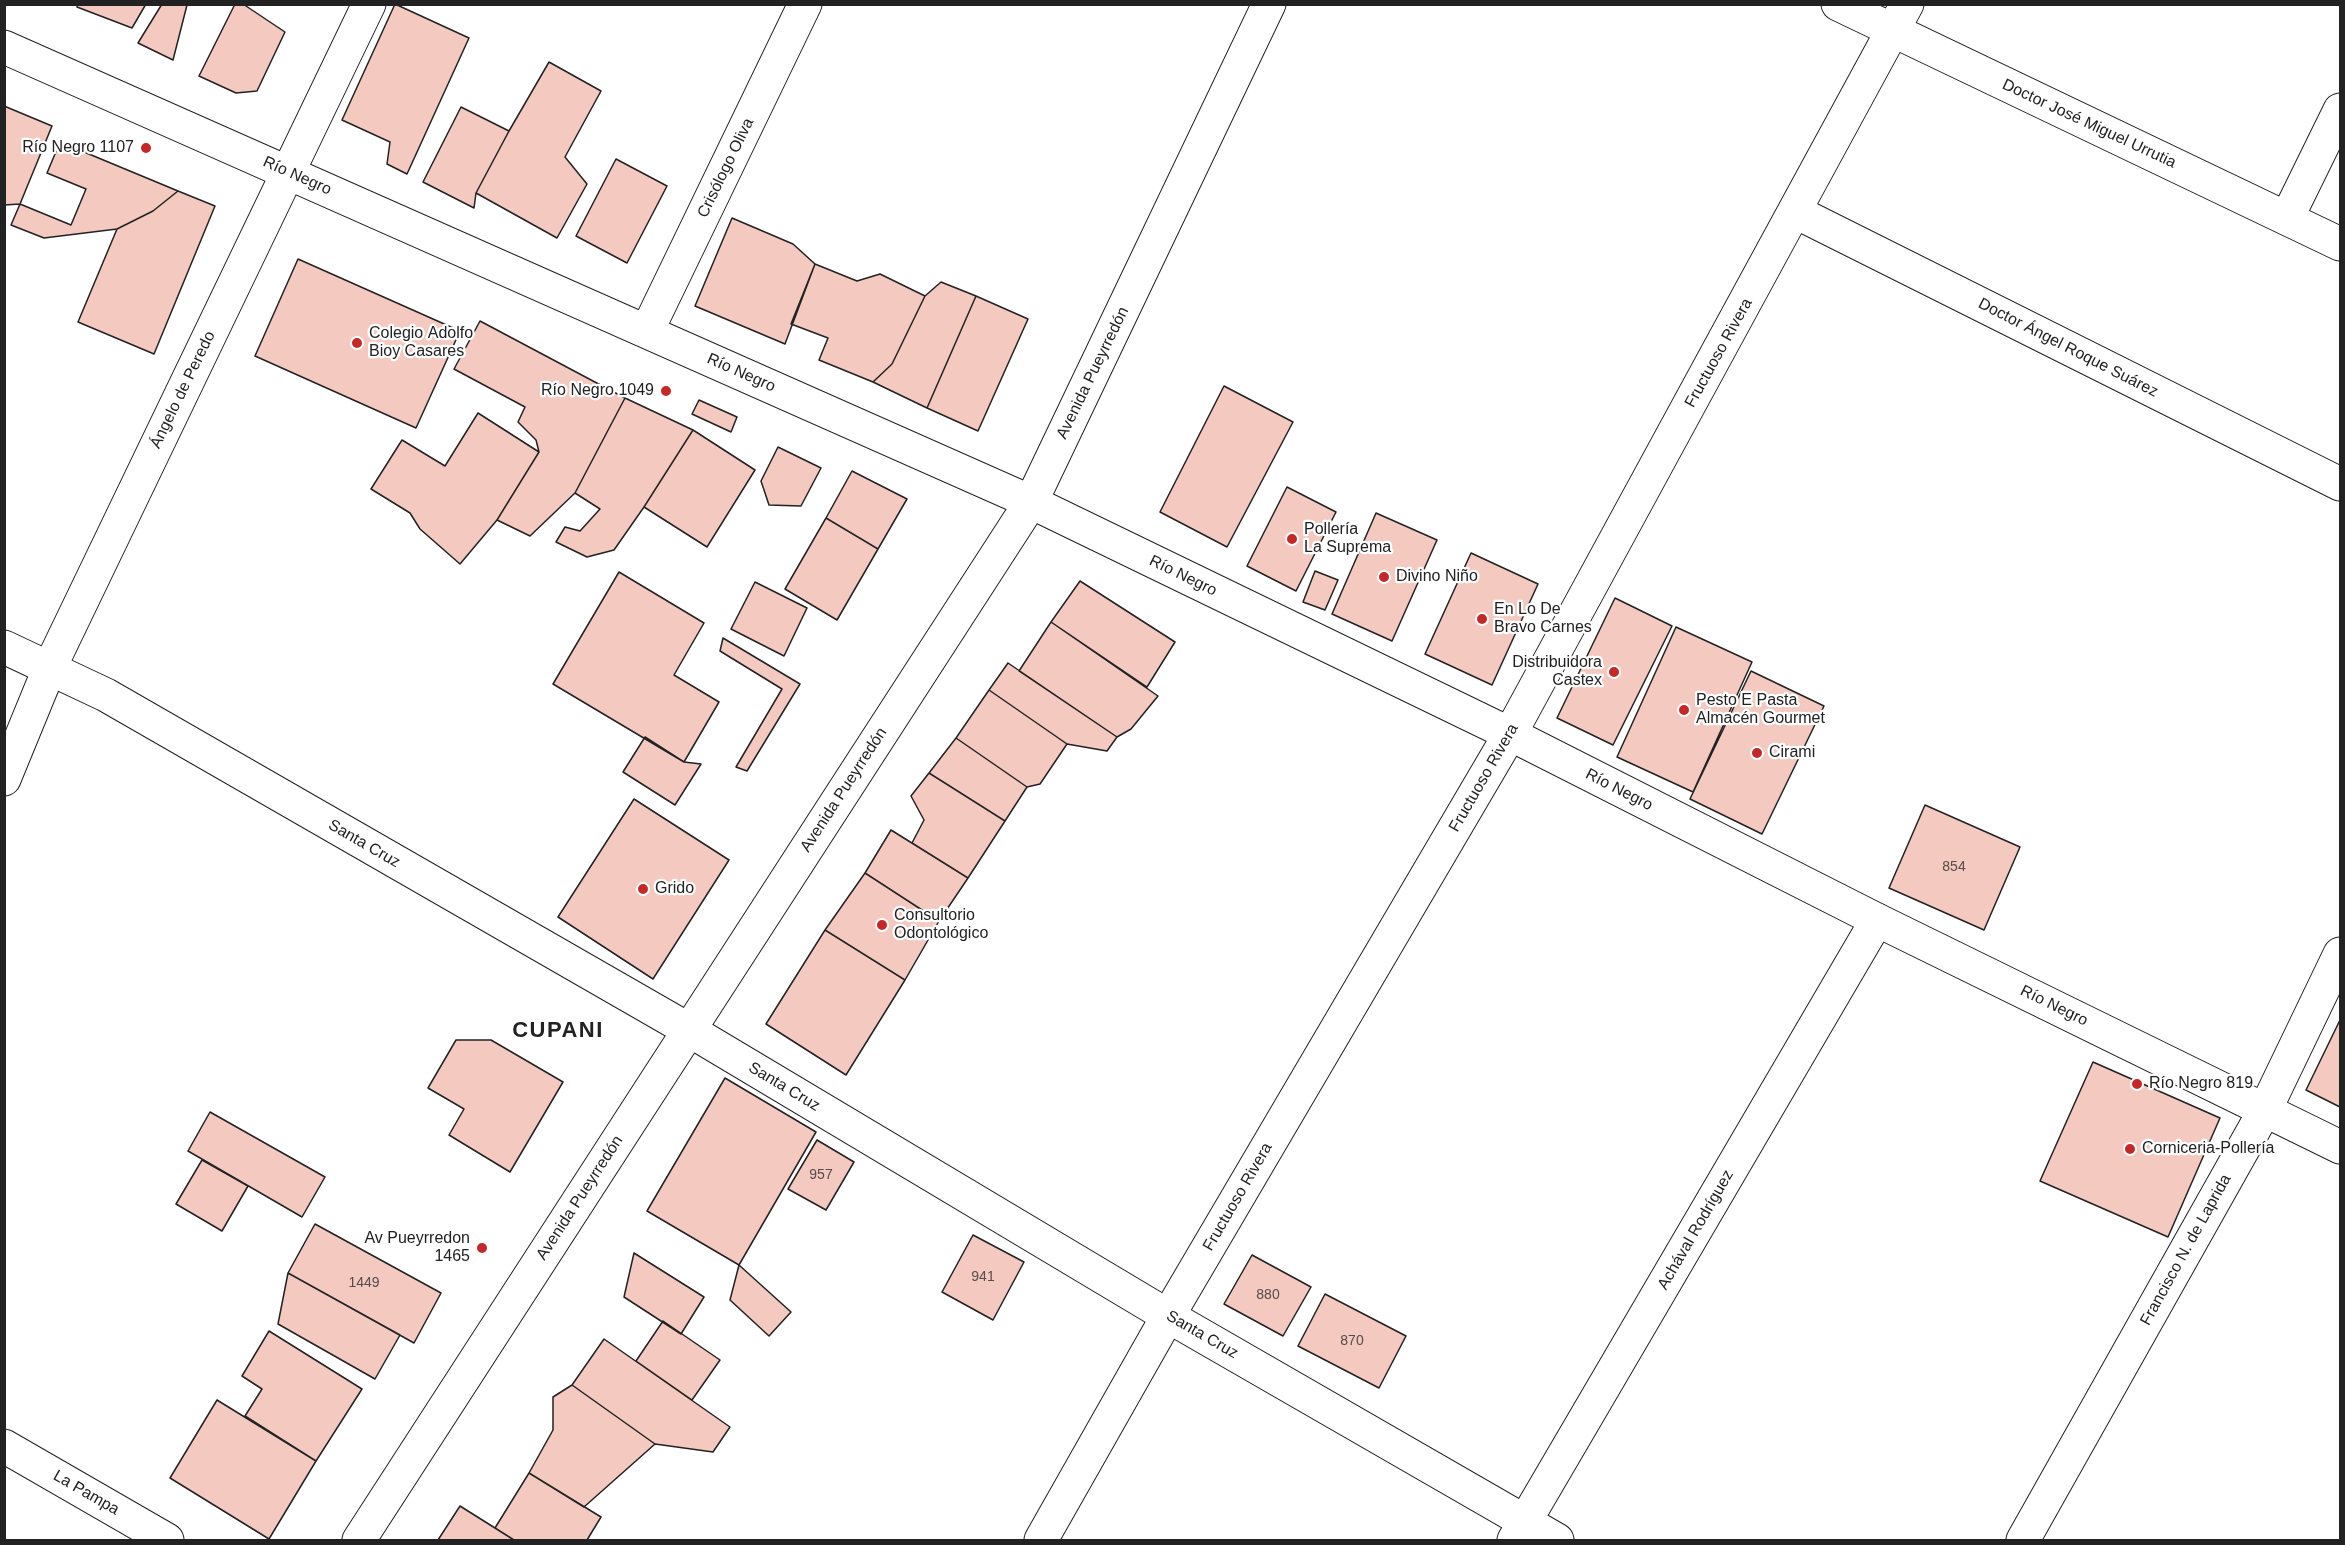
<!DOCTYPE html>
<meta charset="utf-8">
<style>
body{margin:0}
#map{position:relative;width:2345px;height:1545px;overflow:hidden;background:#fff;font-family:Arial,sans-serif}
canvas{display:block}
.frame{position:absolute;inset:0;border:6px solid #222;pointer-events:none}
</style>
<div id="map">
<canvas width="2345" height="1545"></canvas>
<div class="frame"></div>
</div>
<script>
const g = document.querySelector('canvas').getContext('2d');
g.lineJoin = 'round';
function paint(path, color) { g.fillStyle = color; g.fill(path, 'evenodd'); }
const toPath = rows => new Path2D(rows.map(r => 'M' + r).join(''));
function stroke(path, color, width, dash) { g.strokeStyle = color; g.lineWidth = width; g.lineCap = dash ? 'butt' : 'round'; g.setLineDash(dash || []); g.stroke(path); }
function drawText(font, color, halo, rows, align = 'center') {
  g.font = font + ' Arial,sans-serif'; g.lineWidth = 4.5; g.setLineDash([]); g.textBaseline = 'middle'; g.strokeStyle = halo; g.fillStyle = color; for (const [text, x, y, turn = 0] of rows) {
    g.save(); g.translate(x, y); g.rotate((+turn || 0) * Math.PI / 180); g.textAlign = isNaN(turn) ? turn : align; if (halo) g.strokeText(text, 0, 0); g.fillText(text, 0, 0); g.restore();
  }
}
const building = toPath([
 [78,4,146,4,132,28,77,7,78,4],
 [162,4,187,5,173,60,138,43,162,4],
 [235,4,243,4,285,32,257,91,236,93,199,76,235,4],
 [395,4,469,38,407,174,387,164,390,142,342,120,395,4],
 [549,62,601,91,565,157,587,184,557,238,476,193,509,131,549,62],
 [4,106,52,126,20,204,4,205,4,106],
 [461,107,509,131,476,193,474,208,423,182,461,107],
 [60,142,178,191,153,211,117,229,44,238,11,225,20,204,71,225,86,189,47,173,60,142],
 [616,159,667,186,627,263,576,236,616,159],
 [178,191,215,206,154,354,78,322,117,229,153,211,178,191],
 [732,218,793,244,815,264,785,344,695,306,732,218],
 [298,259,460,331,416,428,255,356,298,259],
 [815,264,857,281,880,274,925,296,892,364,873,382,819,360,828,338,791,324,815,264],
 [941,282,976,296,927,408,873,382,892,364,925,296,941,282],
 [976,296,1028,319,978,431,927,408,976,296],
 [480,321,625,398,575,493,530,536,497,520,539,452,536,440,518,422,525,407,454,369,480,321],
 [1224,386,1293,422,1227,547,1160,512,1224,386],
 [625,398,693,430,644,507,614,550,587,557,556,542,565,527,580,531,600,509,575,493,625,398],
 [699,400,737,417,731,432,692,414,699,400],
 [478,413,539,452,497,520,460,564,420,529,410,513,371,489,402,440,445,466,478,413],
 [693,430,755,470,707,547,644,507,693,430],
 [778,447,821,468,801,506,769,505,761,481,778,447],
 [852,471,907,499,878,549,826,518,852,471],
 [1287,487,1336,512,1296,591,1247,566,1287,487],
 [1376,513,1437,540,1392,641,1332,614,1376,513],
 [826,518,878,549,837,620,785,589,826,518],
 [1471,553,1538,584,1492,685,1425,654,1471,553],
 [1315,571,1338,580,1325,610,1303,602,1315,571],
 [619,572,704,623,674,675,719,702,684,762,553,684,619,572],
 [1080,581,1175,642,1147,687,1051,622,1080,581],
 [755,582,807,608,784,656,731,629,755,582],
 [1615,598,1672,626,1613,745,1557,718,1615,598],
 [1051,622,1158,696,1131,729,1117,737,1019,671,1051,622],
 [1676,627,1752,662,1693,792,1617,757,1676,627],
 [723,638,800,684,747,771,736,767,782,689,720,651,723,638],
 [1008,663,1117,737,1107,751,1067,744,989,690,1008,663],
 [1751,671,1824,706,1762,834,1690,799,1751,671],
 [989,690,1067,744,1040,784,1027,787,956,738,989,690],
 [645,737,684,762,701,764,675,805,623,772,645,737],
 [956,738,1027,787,1005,821,929,773,956,738],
 [929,773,1005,821,968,878,912,843,924,820,911,796,929,773],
 [634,799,729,860,653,979,558,917,634,799],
 [1925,805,2020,847,1984,930,1889,888,1925,805],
 [891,830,968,878,939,921,865,873,891,830],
 [865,873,939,921,905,980,825,930,865,873],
 [825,930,905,980,846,1075,766,1024,825,930],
 [2340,1020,2340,1107,2306,1090,2340,1020],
 [456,1040,491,1040,563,1082,510,1172,449,1135,464,1109,428,1088,456,1040],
 [2093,1062,2220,1118,2168,1237,2040,1181,2093,1062],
 [725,1078,816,1132,739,1265,647,1211,725,1078],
 [210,1112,325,1177,302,1217,188,1151,210,1112],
 [817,1140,854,1162,826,1210,788,1189,817,1140],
 [202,1160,248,1186,222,1231,176,1204,202,1160],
 [315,1224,441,1293,414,1343,288,1273,315,1224],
 [973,1235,1024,1262,993,1320,942,1292,973,1235],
 [634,1253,704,1297,681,1334,624,1297,634,1253],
 [1252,1255,1311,1287,1283,1336,1224,1304,1252,1255],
 [739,1265,791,1312,769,1336,730,1300,739,1265],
 [288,1273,400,1335,375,1379,278,1324,288,1273],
 [1325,1294,1406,1336,1379,1388,1298,1346,1325,1294],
 [663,1321,720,1360,692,1400,636,1361,663,1321],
 [269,1331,362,1389,316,1461,245,1416,262,1389,242,1376,269,1331],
 [604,1339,730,1427,713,1452,655,1444,572,1385,604,1339],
 [572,1385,655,1444,584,1507,529,1473,553,1430,553,1397,572,1385],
 [217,1400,316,1461,269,1539,170,1478,217,1400],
 [529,1473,601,1517,587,1540,514,1540,495,1528,529,1473],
 [460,1506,495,1528,514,1540,438,1540,460,1506]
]);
paint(building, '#f3c9c0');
stroke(building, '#222', 1.5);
const minor = toPath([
 [1838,4,2340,244],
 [1796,212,2340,484],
 [2287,218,2340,110],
 [647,331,805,4],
 [4,647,106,695,689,1030,1168,1316,1557,1540],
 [4,779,50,667,369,4],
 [4,1446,167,1540],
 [1041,1540,1168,1316,1510,734,1907,4],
 [1514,1540,1877,920],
 [2023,1540,2265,1110,2340,954]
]);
const tertiary = toPath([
 [4,47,1031,502,1510,734,1877,920,2340,1147]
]);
const secondary = toPath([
 [359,1540,1031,502,1269,4]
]);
stroke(minor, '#222', 35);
stroke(tertiary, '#222', 35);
stroke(secondary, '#222', 35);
stroke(minor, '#fff', 33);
stroke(tertiary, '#fff', 33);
stroke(secondary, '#fff', 33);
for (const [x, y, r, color] of [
 [146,148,6,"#c62828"],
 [357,343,6,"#c62828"],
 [666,391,6,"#c62828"],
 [1292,539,6,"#c62828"],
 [1384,577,6,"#c62828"],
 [1482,619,6,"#c62828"],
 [1614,672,6,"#c62828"],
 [1684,710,6,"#c62828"],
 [1757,753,6,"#c62828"],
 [643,889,6,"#c62828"],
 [882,925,6,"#c62828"],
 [2137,1084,6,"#c62828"],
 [2130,1149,6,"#c62828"],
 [482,1248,6,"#c62828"]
]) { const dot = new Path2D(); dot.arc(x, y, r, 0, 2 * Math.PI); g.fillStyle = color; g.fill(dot); stroke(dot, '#fff', 2); }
drawText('14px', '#564c4a', null, [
 ["854",1954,867],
 ["957",821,1175],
 ["941",983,1277],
 ["1449",364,1283],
 ["880",1268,1295],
 ["870",1352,1341]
]);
drawText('16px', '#222', '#fff', [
 ["Doctor José Miguel Urrutia",2089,124,25],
 ["Crisólogo Oliva",726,168,-64],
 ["Río Negro",297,176,24],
 ["Doctor Ángel Roque Suárez",2068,348,27],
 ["Fructuoso Rivera",1719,353,-61],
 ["Río Negro",741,373,24],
 ["Avenida Pueyrredón",1093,373,-64],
 ["Ángelo de Peredo",183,390,-64],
 ["Río Negro",1183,576,26],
 ["Fructuoso Rivera",1484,778,-60],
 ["Avenida Pueyrredón",844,790,-57],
 ["Río Negro",1619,790,27],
 ["Santa Cruz",364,844,30],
 ["Río Negro",2054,1006,26],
 ["Santa Cruz",784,1087,31],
 ["Fructuoso Rivera",1238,1197,-60],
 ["Avenida Pueyrredón",580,1198,-57],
 ["Achával Rodríguez",1696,1230,-60],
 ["Francisco N. de Laprida",2186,1250,-61],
 ["Santa Cruz",1202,1335,30],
 ["La Pampa",86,1493,30]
]);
drawText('16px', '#222', '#fff', [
 ["Río Negro 1107",134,148,"right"],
 ["Colegio Adolfo",369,334],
 ["Bioy Casares",369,352],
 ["Río Negro 1049",654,391,"right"],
 ["Pollería",1304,530],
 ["La Suprema",1304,548],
 ["Divino Niño",1396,577],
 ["En Lo De",1494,610],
 ["Bravo Carnes",1494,628],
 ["Distribuidora",1602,663,"right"],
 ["Castex",1602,681,"right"],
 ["Pesto E Pasta",1696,701],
 ["Almacén Gourmet",1696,719],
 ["Cirami",1769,753],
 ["Grido",655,889],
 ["Consultorio",894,916],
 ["Odontológico",894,934],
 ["Río Negro 819",2149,1084],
 ["Corniceria-Pollería",2142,1149],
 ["Av Pueyrredon",470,1239,"right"],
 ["1465",470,1257,"right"]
], 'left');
g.letterSpacing = '1.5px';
drawText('bold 22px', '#222', '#fff', [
 ["CUPANI",558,1031]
]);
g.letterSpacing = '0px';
</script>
